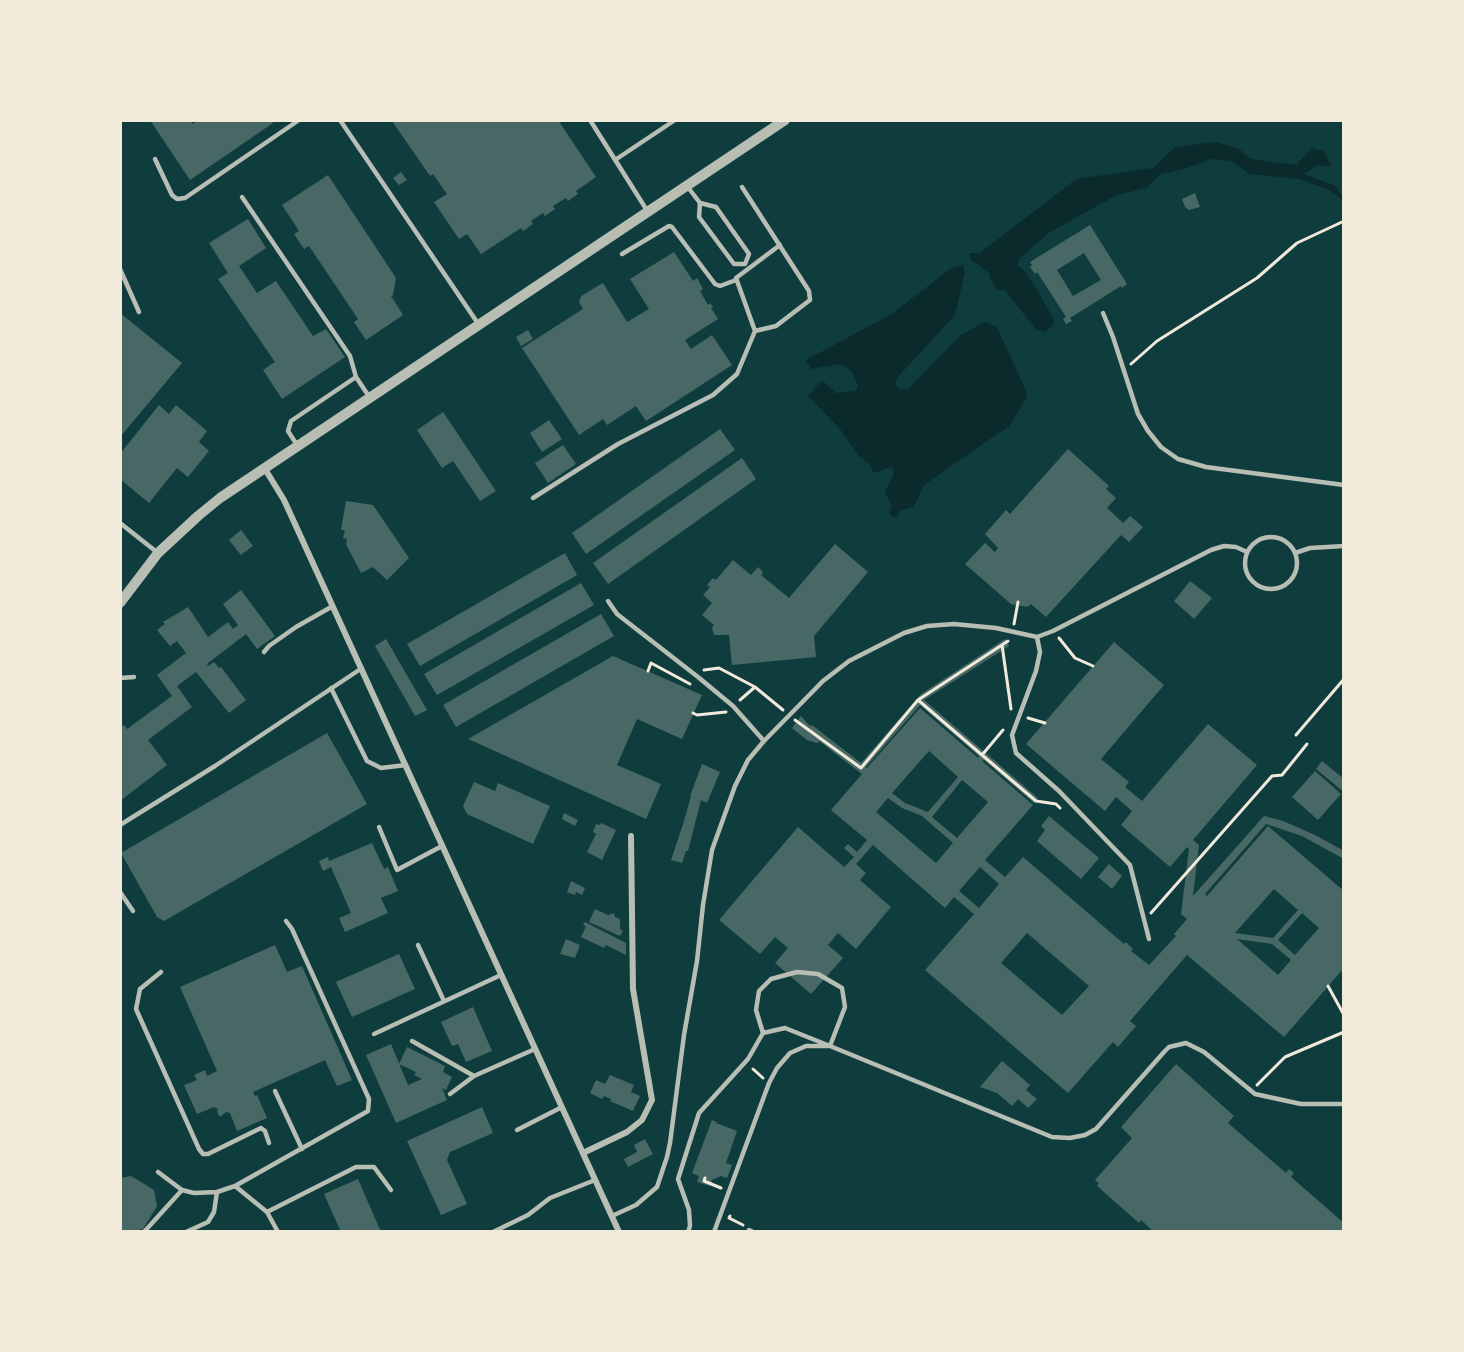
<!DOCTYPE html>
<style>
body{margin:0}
#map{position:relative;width:1464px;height:1352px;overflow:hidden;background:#0f3d3e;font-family:"PT Sans",sans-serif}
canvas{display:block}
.frame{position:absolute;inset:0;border:122px solid #f1e9da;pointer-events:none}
</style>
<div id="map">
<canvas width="1464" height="1352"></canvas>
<div class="frame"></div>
</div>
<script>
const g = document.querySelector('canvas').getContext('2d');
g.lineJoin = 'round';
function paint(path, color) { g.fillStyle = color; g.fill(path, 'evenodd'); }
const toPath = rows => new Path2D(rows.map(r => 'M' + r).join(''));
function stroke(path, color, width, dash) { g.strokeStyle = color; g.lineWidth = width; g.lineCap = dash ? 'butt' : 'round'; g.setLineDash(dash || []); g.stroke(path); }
paint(toPath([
 [1216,142,1239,149,1251,159,1296,165,1312,148,1323,151,1332,167,1318,165,1304,174,1336,186,1344,201,1329,190,1300,179,1250,174,1231,161,1212,159,1184,169,1160,174,1147,188,1117,195,1050,232,1019,259,1017,265,1026,272,1054,319,1053,326,1044,332,1036,330,1005,290,997,290,990,279,989,273,970,259,970,253,980,253,1076,179,1153,168,1175,147],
 [963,265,965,272,955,315,897,378,895,385,901,390,908,389,961,335,985,322,997,327,1027,393,1026,399,1009,426,924,485,914,507,901,510,897,517,893,518,889,513,892,506,885,492,894,473,892,467,874,473,869,464,858,455,840,429,808,396,822,380,836,393,856,391,858,385,851,371,840,364,811,369,806,360,890,315,953,267]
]), '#0a2a2b');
paint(toPath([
 [150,120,190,120,193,124,198,120,271,120,273,123,190,180],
 [394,120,558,120,596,177,576,191,578,194,568,201,566,198,553,206,555,209,545,216,543,213,531,221,533,224,523,231,521,228,481,254,467,234,459,239,434,202,447,194,433,174,430,176,392,121],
 [401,172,407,180,399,185,393,178],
 [328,175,396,278,393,295,391,296,403,315,366,340,354,322,358,319,309,246,304,249,294,234,299,231,282,205],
 [1195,193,1200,207,1189,210,1185,207,1182,199],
 [248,219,266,248,239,266,257,293,276,281,313,336,326,329,345,357,282,399,263,370,275,362,218,279,228,273,209,243],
 [1090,225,1127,284,1122,288,1121,286,1070,318,1072,321,1066,324,1063,319,1066,317,1037,272,1035,274,1030,267,1032,265,1030,262],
 [1084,253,1101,280,1073,296,1057,270],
 [674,252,693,281,697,278,703,289,700,291,708,305,710,303,713,307,711,308,718,319,685,340,691,349,712,335,732,365,646,421,636,406,607,425,603,419,579,435,522,348,583,309,579,302,581,296,603,283,627,322,649,309,630,279],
 [120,313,182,363,120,437],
 [528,330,533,339,521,346,516,337],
 [159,405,169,414,176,405,207,431,199,442,209,451,188,477,177,468,149,503,120,479,120,454],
 [443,412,496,491,480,501,453,461,442,468,417,430],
 [549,420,562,439,542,452,530,433],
 [720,429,735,450,586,554,572,533],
 [563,445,576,464,548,483,535,463],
 [1068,449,1109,486,1106,489,1116,498,1107,508,1123,523,1130,516,1143,527,1129,542,1121,535,1046,617,1031,604,1027,607,1011,604,965,564,985,543,995,552,998,548,985,534,1006,510,1010,514],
 [742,458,756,479,608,584,593,563],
 [346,501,373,505,409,558,387,580,373,567,361,573,346,544,347,539,343,538,345,530,341,530],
 [241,530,253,546,241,555,229,540],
 [835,544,868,572,814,636,816,657,732,665,729,635,714,635,712,628,714,625,702,615,712,603,703,595,710,587,707,585,713,578,716,580,733,560,751,575,758,567,763,572,761,575,789,598],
 [565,553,577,575,420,666,407,644],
 [1190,581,1212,598,1194,619,1174,601],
 [581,583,594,605,437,695,424,674],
 [241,590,275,636,257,649,246,634,207,664,208,666,214,662,219,668,221,667,246,700,229,713,196,672,177,686,192,707,148,740,167,765,120,801,120,728,124,725,127,729,172,696,157,675,186,653,177,641,170,646,157,630,165,624,163,622,188,607,208,637,228,622,233,629,238,625,223,604],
 [601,614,614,636,456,727,443,705],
 [386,639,427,710,415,716,375,646],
 [1005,639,1009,646,924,700,1038,798,1034,803,984,760,982,761,1033,805,985,860,1005,877,1023,857,1124,944,1126,942,1133,949,1131,951,1149,965,1176,936,1174,934,1187,919,1181,914,1189,849,1187,847,1170,867,1121,825,1132,811,1116,797,1105,811,1026,744,1114,642,1164,685,1101,759,1129,782,1125,787,1142,801,1208,724,1257,765,1193,840,1199,845,1193,896,1264,816,1283,821,1315,835,1344,851,1344,859,1302,836,1266,824,1205,894,1207,896,1268,826,1344,891,1344,968,1284,1037,1187,955,1130,1021,1136,1026,1118,1047,1113,1042,1068,1093,925,970,974,914,954,897,945,908,873,845,856,864,866,873,860,880,891,907,856,949,838,933,828,945,843,958,811,994,775,963,788,948,775,937,760,954,719,920,798,827,844,867,854,857,844,848,848,844,857,852,867,840,831,810,862,774,819,741,817,743,807,740,792,728,801,716,810,726,812,725,861,763,921,694],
 [920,705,979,756,978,758,920,708,867,768,866,767],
 [929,751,958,777,928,812,905,803,892,793],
 [962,780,988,802,957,838,932,817],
 [888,798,902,808,922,816,953,843,936,863,876,812],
 [980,867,999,884,979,908,959,891],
 [1274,889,1298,910,1273,938,1235,933],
 [1302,913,1319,928,1295,955,1278,940],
 [1027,933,1089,986,1062,1015,1001,963],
 [1237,939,1272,944,1291,960,1278,975],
 [613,656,702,695,682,739,637,719,617,765,661,784,646,819,468,739],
 [327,733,367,804,164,921,157,917,121,853],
 [1322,761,1344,779,1344,792,1316,769],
 [702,764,720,772,707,803,701,800,688,851,686,851,682,863,671,860,684,821,691,796,690,796],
 [1315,771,1341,794,1318,820,1292,797],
 [474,782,495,791,498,783,550,806,533,844,467,814,463,806],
 [564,813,578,820,575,826,562,819],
 [1049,816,1099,858,1081,879,1037,841,1045,830,1041,826],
 [601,823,616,830,602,860,587,852,596,834,593,832,596,824,600,825],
 [372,843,384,869,388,867,398,891,381,898,388,913,345,932,339,918,351,913,331,867,323,871,319,861,328,857,329,861],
 [1109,864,1122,876,1112,889,1098,877],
 [571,881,585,888,582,895,576,892,575,895,567,892],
 [595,909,608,915,614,913,615,917,620,919,620,929,623,931,620,936,589,922],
 [585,922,626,943,626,955,606,945,604,948,581,937,586,926,583,925],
 [566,939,580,945,575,958,560,954],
 [275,945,287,972,302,966,352,1080,337,1086,325,1060,253,1092,255,1096,257,1095,267,1118,237,1131,230,1113,226,1112,220,1117,217,1112,218,1109,214,1107,197,1114,184,1085,197,1080,194,1075,205,1070,207,1076,217,1071,180,987],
 [399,954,415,989,352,1017,336,982],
 [473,1007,492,1051,466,1062,458,1044,452,1046,441,1022],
 [391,1044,408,1085,422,1079,414,1075,416,1072,399,1064,407,1047,445,1066,443,1072,452,1077,446,1090,442,1088,447,1100,396,1123,366,1055],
 [1002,1061,1030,1085,1026,1090,1037,1099,1028,1108,1018,1099,1012,1106,997,1093,980,1087],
 [1176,1064,1234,1116,1228,1123,1286,1173,1289,1169,1294,1173,1291,1177,1344,1223,1344,1232,1154,1232,1141,1220,1139,1223,1097,1186,1099,1183,1095,1180,1132,1138,1121,1127],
 [610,1075,634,1085,631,1092,640,1096,633,1111,610,1101,611,1099,604,1096,602,1099,590,1093,596,1080,605,1084],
 [482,1107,493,1133,450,1152,447,1160,467,1204,441,1215,407,1141],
 [712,1120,717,1122,716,1123,737,1131,726,1163,732,1165,727,1178,721,1176,712,1180,710,1186,697,1182,699,1176,692,1173],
 [645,1139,653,1154,628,1167,624,1159,637,1152,634,1145],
 [131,1176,154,1190,157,1206,143,1229,126,1232,120,1228,120,1178],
 [358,1179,381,1232,341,1232,324,1194]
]), '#486865');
stroke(toPath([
 [1131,364,1157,341,1257,278,1297,243,1342,222],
 [1014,624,1018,602],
 [1059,638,1075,658,1093,666],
 [1002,645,1011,709],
 [704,670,719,668,755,687,783,710],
 [648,671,651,663,690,684],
 [740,700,755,687],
 [918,700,982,755,1003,730],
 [693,713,697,715,726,712],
 [1028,718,1045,723],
 [795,720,861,768,918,700,1008,641],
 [1296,735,1344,679],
 [982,755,1036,801,1056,804,1060,808],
 [1151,913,1272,776,1282,775,1307,744],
 [1328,986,1344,1015],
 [753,1069,763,1078],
 [1257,1085,1285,1057,1344,1032],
 [705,1178,704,1181,721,1188],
 [730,1216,729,1218,743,1225]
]), '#f1e9da', 3);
stroke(toPath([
 [340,120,479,325],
 [590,120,648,212],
 [155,159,172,195,177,199,185,198,299,120],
 [615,160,675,120],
 [687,186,700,203,716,207,749,254,745,264],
 [742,187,809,291,810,300,776,326,755,331],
 [242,197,350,356,356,377,370,398],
 [700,203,699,217,734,264,745,264],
 [622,254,669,226,672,227,715,284,720,286,736,280],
 [120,269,139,312],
 [1103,313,1113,337,1138,414,1148,431,1161,447,1178,459,1206,467,1344,485],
 [297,445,288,431,291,421,356,377],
 [533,498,618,444,713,395,737,374,755,331,736,278,780,245],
 [120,523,158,553],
 '1245 563a26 26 0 1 1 52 0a26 26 0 1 1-52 0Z',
 [1295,553,1310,548,1344,546],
 [608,601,617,614,698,677,733,706,764,741],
 [1037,637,1040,652,1036,671,1012,735,1016,753,1059,791,1130,865,1149,939],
 [264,652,269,646,296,627,333,606],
 [120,678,134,677],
 [331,688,367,761,381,768,406,765],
 [120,825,215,766,362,668],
 [379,827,397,870,442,846],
 [120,892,133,911],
 [418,945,444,1001],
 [161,972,140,989,136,1009,199,1149,203,1154,208,1154,261,1128,265,1131,269,1143],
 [374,1034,501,975],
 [412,1041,474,1076],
 [275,1091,302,1149],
 [450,1094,474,1076,535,1049],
 [517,1130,562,1107],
 [158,1172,182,1190,194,1193,217,1192,235,1186,368,1111,369,1099,292,929,286,921],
 [235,1186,267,1212,278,1232],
 [267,1212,356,1167,374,1167,391,1190],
 [612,1216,636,1205,657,1187,667,1157,670,1143,684,1035,697,961,703,905,712,850,735,786,748,760,764,741,823,681,849,661,904,633,927,626,954,624,996,628,1037,637,1053,631,1211,550,1224,546,1236,547,1247,552],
 [144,1232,182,1190],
 [186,1232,208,1222,214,1212,217,1192],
 [493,1232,528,1215,550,1198,595,1180],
 [688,1232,690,1226,689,1210,678,1179,699,1113,748,1059,763,1033,785,1028,830,1046,845,1007,842,988,818,974,797,972,771,979,759,991,756,1010,763,1033],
 [714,1232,769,1083,777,1068,790,1053,806,1046,830,1046,1052,1137,1070,1138,1085,1135,1096,1129,1164,1052,1169,1047,1186,1043,1204,1052,1255,1094,1301,1104,1344,1104],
 [748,1232,749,1230,753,1232]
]), '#b8beb3', 4.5);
stroke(toPath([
 [265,469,284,500,619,1232],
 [583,1153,627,1132,642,1120,652,1100,633,989,631,836]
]), '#b8beb3', 6);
stroke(toPath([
 [120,603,158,553,198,516,220,498,785,120]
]), '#b8beb3', 10);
</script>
